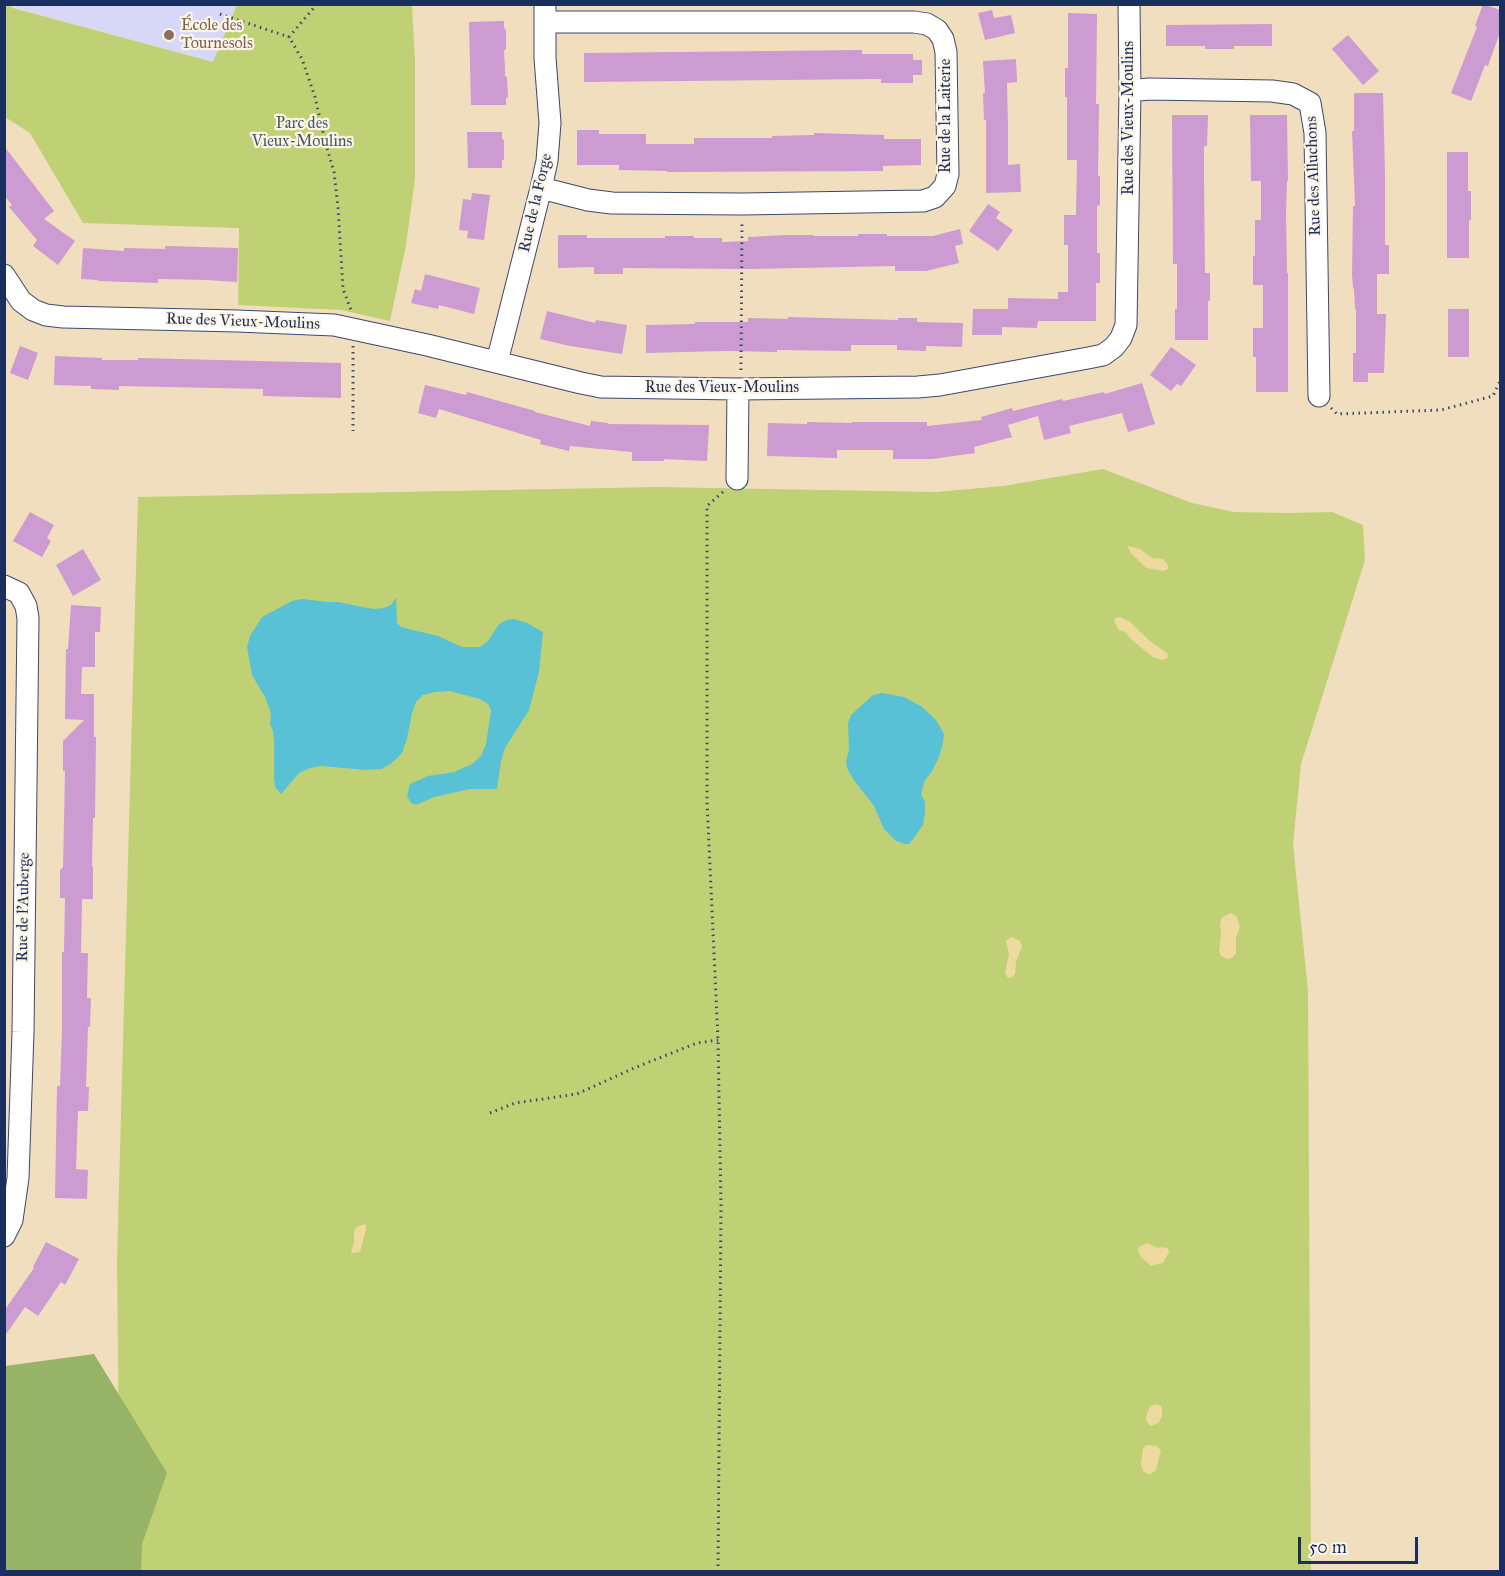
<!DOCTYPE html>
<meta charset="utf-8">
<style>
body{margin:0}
#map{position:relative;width:1505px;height:1576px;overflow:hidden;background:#f1debf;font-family:"IM FELL Great Primer",serif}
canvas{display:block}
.frame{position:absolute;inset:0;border:6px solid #1b2f5e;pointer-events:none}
.scale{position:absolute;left:1298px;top:1537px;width:120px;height:27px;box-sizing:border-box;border:3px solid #1b2f5e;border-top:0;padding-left:8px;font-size:18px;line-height:21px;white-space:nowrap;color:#1b2f5e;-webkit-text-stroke:4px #fcf5e5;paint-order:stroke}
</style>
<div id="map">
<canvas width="1505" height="1576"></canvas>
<div class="frame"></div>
<div class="scale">50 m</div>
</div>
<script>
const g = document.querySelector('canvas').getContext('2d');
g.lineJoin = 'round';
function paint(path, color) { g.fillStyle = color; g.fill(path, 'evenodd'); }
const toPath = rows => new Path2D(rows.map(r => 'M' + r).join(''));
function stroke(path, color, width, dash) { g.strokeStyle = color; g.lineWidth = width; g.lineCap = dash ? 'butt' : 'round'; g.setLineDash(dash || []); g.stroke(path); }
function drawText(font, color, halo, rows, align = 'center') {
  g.font = font + ' "IM FELL Great Primer",serif'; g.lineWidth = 4.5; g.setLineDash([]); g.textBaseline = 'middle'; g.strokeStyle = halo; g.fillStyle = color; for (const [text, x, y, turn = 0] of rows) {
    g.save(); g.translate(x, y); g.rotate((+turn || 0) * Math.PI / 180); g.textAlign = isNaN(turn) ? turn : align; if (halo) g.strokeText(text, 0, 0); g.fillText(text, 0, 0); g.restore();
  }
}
paint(toPath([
 [9,5,237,5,213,62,13,7]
]), '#d7d7f8');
paint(toPath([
 [4,5,9,5,13,8,213,62,237,5,412,5,415,60,415,179,406,245,390,321,341,310,238,305,239,228,83,223,30,133,5,117],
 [1103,469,1192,503,1234,512,1287,513,1332,512,1363,525,1365,560,1301,764,1293,844,1308,991,1311,1571,120,1572,117,1259,138,497,657,487,936,492,1003,486]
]), '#bfd174');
paint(toPath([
 [94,1354,167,1473,142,1544,141,1571,5,1571,5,1366]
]), '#97b366');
paint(toPath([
 [1127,546,1140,549,1152,558,1163,559,1168,565,1168,569,1164,571,1146,568,1131,553],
 [1120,617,1130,622,1151,642,1167,653,1168,656,1167,659,1161,660,1153,657,1132,640,1125,632,1119,630,1114,621,1115,618],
 [1231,913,1237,917,1240,928,1236,937,1236,953,1232,958,1228,959,1221,956,1219,951,1221,934,1220,924,1222,917],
 [1011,937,1020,941,1022,947,1016,961,1015,974,1011,978,1007,977,1005,972,1009,955,1006,941],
 [364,1224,366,1225,366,1230,360,1252,352,1253,351,1251,354,1243,354,1231,357,1227],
 [1147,1243,1158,1248,1162,1247,1168,1248,1169,1252,1163,1263,1151,1266,1141,1257,1138,1251,1139,1247],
 [1157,1404,1161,1406,1162,1409,1162,1416,1159,1422,1151,1426,1149,1425,1146,1420,1147,1413,1150,1406],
 [1147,1445,1156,1446,1161,1450,1156,1470,1151,1474,1148,1474,1143,1471,1141,1464,1143,1448]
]), '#eeda9e');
paint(toPath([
 [396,598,397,623,401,627,438,636,462,647,480,647,488,641,499,624,507,620,514,619,527,623,543,632,539,672,529,710,505,748,501,761,497,789,470,789,434,797,416,805,411,803,407,796,410,784,428,776,454,772,472,764,481,756,486,744,491,711,488,704,480,699,450,691,435,692,423,695,416,702,412,713,407,739,402,753,393,762,382,769,366,770,321,766,310,768,299,773,281,794,275,787,274,777,274,742,273,731,270,724,271,713,265,697,252,675,247,647,250,636,262,617,292,601,302,599,328,602,338,602,373,609,384,608,391,605],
 [882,693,904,697,921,706,936,720,944,734,943,743,939,757,931,773,925,780,921,794,925,802,925,813,923,825,913,839,909,844,905,844,896,841,884,829,874,806,853,779,847,768,846,762,849,750,848,723,851,715,873,695]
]), '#59c1d6');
paint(toPath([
 [1483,4,1500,10,1500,32,1488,66,1485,65,1471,101,1451,93,1477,27,1475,26],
 [992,10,994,18,1011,15,1015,33,985,40,978,13],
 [1068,13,1097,14,1096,104,1099,104,1098,176,1100,176,1100,205,1097,206,1097,253,1100,253,1100,283,1096,283,1096,321,1038,321,1037,328,1002,327,1002,335,972,335,973,309,1008,309,1008,298,1058,299,1058,292,1068,292,1068,245,1064,245,1064,215,1076,215,1077,160,1067,160,1067,97,1065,97,1065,68,1068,68],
 [504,21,504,28,506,30,506,49,504,51,505,69,505,76,507,77,508,97,506,98,506,105,471,105,469,22],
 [1272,24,1272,46,1234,46,1234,49,1205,49,1205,46,1166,46,1166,25],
 [1348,35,1379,71,1363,85,1332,49],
 [862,50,862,54,913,54,913,60,922,60,922,75,913,75,913,83,881,83,881,79,584,82,584,53],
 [1016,59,1017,82,1007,83,1008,126,1008,165,1020,164,1021,192,986,193,986,120,984,120,983,93,985,93,983,61],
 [1354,93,1383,93,1385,175,1385,245,1389,245,1389,274,1377,274,1377,314,1386,314,1384,373,1368,373,1368,382,1353,382,1353,353,1356,353,1356,309,1355,309,1354,289,1353,288,1352,274,1353,206,1355,206,1352,131,1354,131],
 [1172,115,1208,115,1207,146,1204,146,1204,179,1205,273,1210,273,1210,301,1208,301,1208,340,1175,340,1175,309,1177,309,1177,264,1173,264],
 [1250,115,1287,115,1288,181,1287,181,1286,212,1287,273,1288,273,1288,392,1256,392,1256,357,1253,357,1253,328,1263,328,1263,285,1253,285,1253,256,1255,256,1255,220,1261,220,1261,181,1251,181],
 [577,130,599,130,599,134,646,134,646,144,694,144,694,138,772,138,772,136,814,135,814,133,884,135,884,139,921,139,921,165,883,166,883,171,667,172,667,171,619,170,619,165,577,165],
 [467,132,502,132,502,139,504,140,504,159,502,161,502,168,468,168],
 [4,146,54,211,44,219,75,241,58,265,33,246,37,240,9,207,12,205,4,195],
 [1447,152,1468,152,1468,191,1471,191,1471,220,1469,220,1469,258,1447,258],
 [472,193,490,195,484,240,467,238,468,231,459,230,463,199,471,200],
 [988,204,1000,212,996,218,1013,230,998,251,969,231],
 [960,229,963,244,955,246,959,263,926,271,895,271,895,266,749,269,623,268,623,274,594,274,594,267,558,268,558,235,587,235,587,238,665,238,665,236,694,236,694,238,722,238,722,242,748,241,748,237,785,235,814,235,814,236,858,236,858,234,887,234,887,236,933,236],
 [165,246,238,248,237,282,207,280,158,279,158,283,98,281,98,280,81,279,83,248,124,251,124,248,165,249],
 [425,274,480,288,474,314,439,305,438,309,411,303,415,289,421,291],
 [1448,309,1469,309,1469,357,1448,357],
 [547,311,595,323,596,320,627,325,622,354,570,346,540,339],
 [788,317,898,320,898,318,917,318,917,322,963,323,962,347,926,346,926,351,897,350,897,345,851,345,851,351,777,350,777,352,726,351,646,353,646,325,695,324,695,322,748,322,748,318,788,319],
 [20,346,38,353,28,380,10,373],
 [1171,347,1196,365,1181,386,1177,384,1171,391,1150,375],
 [55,356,102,358,102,360,138,360,138,358,341,363,341,398,263,396,263,389,119,386,119,390,91,389,91,386,54,385],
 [1142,383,1155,424,1128,432,1122,413,1069,426,1071,433,1044,440,1038,416,1008,425,1012,437,974,447,975,453,932,459,893,459,893,450,837,450,837,458,767,456,768,423,807,424,807,422,852,423,852,422,927,422,927,426,982,420,981,417,1012,408,1013,411,1062,399,1063,401,1104,392,1105,394],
 [425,385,466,395,467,392,535,411,535,412,590,426,591,421,608,423,608,424,709,425,707,461,664,459,664,461,632,461,632,452,570,446,569,451,540,444,541,440,439,409,436,418,418,413],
 [30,512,54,525,47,538,51,541,42,557,13,541],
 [83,549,101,580,73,596,56,565],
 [71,605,101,607,100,632,95,632,95,667,82,667,81,694,94,694,94,737,96,737,95,818,93,818,92,866,93,866,93,899,82,899,81,953,88,953,87,998,91,998,90,1027,88,1027,86,1087,89,1087,88,1111,78,1111,76,1169,88,1170,87,1199,55,1198,57,1086,60,1086,62,1030,62,952,64,952,65,898,60,898,60,870,63,867,64,822,65,771,63,771,63,741,84,720,65,719,66,649,68,649],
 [46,1242,79,1259,65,1285,61,1282,38,1316,25,1307,4,1337,4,1311,34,1268,33,1267]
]), '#cb9bd1');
const minor = toPath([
 [1130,91,1149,89,1272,91,1293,94,1310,103,1315,133,1319,396],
 [541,188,588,200,612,203,742,204,923,201,935,197,945,186,948,174,946,52,943,39,937,30,927,24,914,22,546,22],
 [4,275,21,301,33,310,46,315,63,317,237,321,334,325,427,345,581,383,601,387,738,389,918,387,940,385,1088,358,1103,355,1114,347,1121,338,1126,325,1130,91,1129,4],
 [497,362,541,188,547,161,550,123,545,58,545,4],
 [737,479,738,389],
 [4,586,19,593,26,606,28,618,23,1032,18,1178,12,1220,4,1236]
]);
stroke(minor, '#3b496d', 23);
stroke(toPath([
 [317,4,289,37,302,59,315,97,325,141,334,172,338,207,343,289,351,310],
 [220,14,289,37],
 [353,346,353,431],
 [741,370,742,221],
 [1331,408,1337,414,1441,410,1493,396,1500,381],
 [490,1113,515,1103,577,1094,634,1068,697,1043,718,1040],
 [718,1572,721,1206,718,1040,707,802,707,506,724,491]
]), '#3b496d', 3, [1.5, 4.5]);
stroke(minor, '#fff', 21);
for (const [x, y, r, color] of [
 [169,35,6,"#8d6e63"]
]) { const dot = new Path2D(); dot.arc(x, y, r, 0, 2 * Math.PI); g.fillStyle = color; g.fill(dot); stroke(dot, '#fcf5e5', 2); }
drawText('16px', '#785e54', '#fcf5e5', [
 ["École des",181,26],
 ["Tournesols",181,44]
], 'left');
drawText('16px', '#1b2f5e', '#fcf5e5', [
 ["Rue de la Laiterie",946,116,-90],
 ["Rue des Vieux-Moulins",1129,118,-90],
 ["Rue des Alluchons",1314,176,-92],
 ["Rue de la Forge",536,203,-77],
 ["Rue des Vieux-Moulins",243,322,2],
 ["Rue des Vieux-Moulins",722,388],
 ["Rue de l'Auberge",24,907,-89]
]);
drawText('16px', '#445864', '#fcf5e5', [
 ["Parc des",302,124],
 ["Vieux-Moulins",302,142]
]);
</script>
